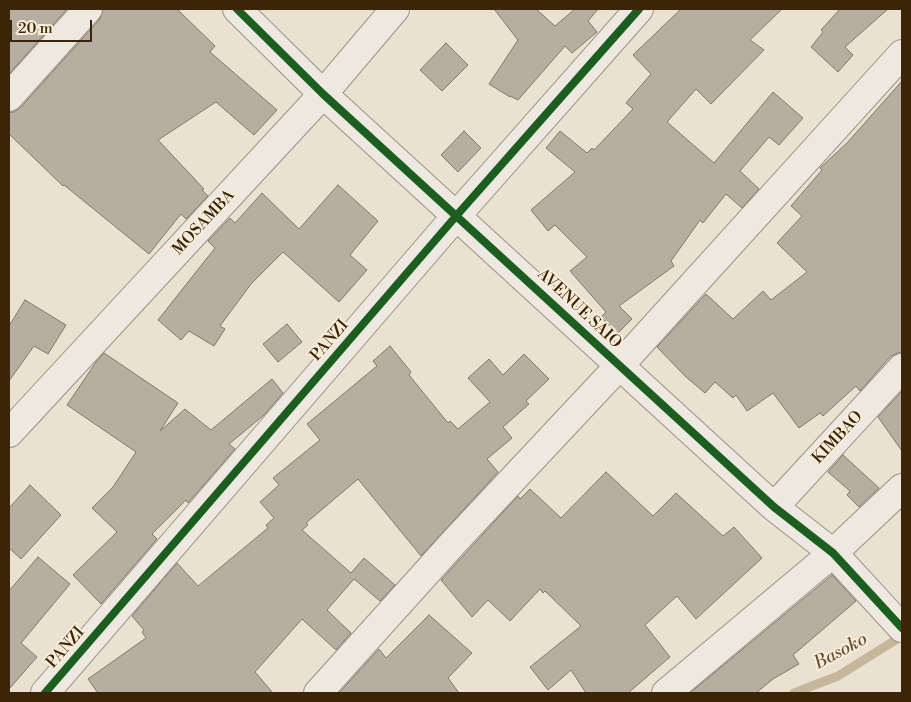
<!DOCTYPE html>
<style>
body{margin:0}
#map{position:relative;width:911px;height:702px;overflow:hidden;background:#eae1d0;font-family:"Libre Bodoni",serif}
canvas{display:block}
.frame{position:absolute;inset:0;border:10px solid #3c2406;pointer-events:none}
.scale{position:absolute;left:10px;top:20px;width:82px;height:22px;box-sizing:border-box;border:2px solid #3c2406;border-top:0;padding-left:6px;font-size:15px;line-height:18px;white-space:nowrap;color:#3c2406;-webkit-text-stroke:4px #f8edda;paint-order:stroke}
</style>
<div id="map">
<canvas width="911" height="702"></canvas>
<div class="frame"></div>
<div class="scale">20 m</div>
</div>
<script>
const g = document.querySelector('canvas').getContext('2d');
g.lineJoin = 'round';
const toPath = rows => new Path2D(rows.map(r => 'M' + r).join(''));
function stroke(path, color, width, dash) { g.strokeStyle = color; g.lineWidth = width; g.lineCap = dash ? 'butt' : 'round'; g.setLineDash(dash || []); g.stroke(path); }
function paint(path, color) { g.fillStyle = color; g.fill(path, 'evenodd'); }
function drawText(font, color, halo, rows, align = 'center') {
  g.font = font + ' "Libre Bodoni",serif'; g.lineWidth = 4; g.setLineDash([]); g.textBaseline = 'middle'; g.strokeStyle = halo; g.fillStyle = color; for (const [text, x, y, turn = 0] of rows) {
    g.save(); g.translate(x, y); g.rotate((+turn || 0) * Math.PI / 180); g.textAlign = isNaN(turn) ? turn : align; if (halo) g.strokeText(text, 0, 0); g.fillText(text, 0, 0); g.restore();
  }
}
stroke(toPath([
 [794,693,838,676,902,636]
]), '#c6b69c', 9);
const building = toPath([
 [9,9,67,9,9,74,9,9],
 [103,9,177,9,215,46,210,52,277,110,254,135,216,102,158,140,204,189,202,190,208,196,186,219,181,214,149,254,64,185,63,186,9,134,9,112,14,112,21,107,100,19,103,9],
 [494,9,536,9,555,26,575,9,598,9,588,21,597,32,572,53,565,46,518,100,510,96,510,97,489,84,518,40,494,9],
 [681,9,782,9,750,40,764,50,711,104,696,89,667,122,714,163,773,92,803,118,779,145,769,137,740,171,759,189,742,208,726,194,703,223,700,220,671,261,674,266,619,306,632,319,617,334,601,317,606,312,570,271,587,257,555,225,548,231,531,210,575,172,546,148,560,131,587,153,592,148,594,150,633,109,626,103,651,74,633,55,681,9],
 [840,9,888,9,845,47,853,55,838,72,811,47,823,32,821,30,840,9],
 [446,43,468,65,442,91,420,70,446,43],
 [902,81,902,353,897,353,890,357,860,391,856,386,823,416,820,413,799,428,773,393,747,411,736,395,733,398,715,382,705,393,686,377,657,347,706,294,733,319,763,291,771,300,807,272,777,243,802,216,791,206,822,170,820,168,847,143,902,81],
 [464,131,481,148,458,172,441,155,464,131],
 [338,185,378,221,350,255,367,270,339,302,283,252,251,284,220,326,225,329,214,346,189,331,181,340,158,320,215,248,208,241,230,218,235,223,262,193,299,229,338,185],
 [25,300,66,325,48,354,34,346,9,381,9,326,25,300],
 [287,324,302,342,278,362,263,344,287,324],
 [390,346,411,372,409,375,448,423,450,421,458,429,490,402,468,378,489,359,503,375,524,354,549,379,526,401,529,404,503,427,512,438,487,459,498,472,421,556,358,479,306,523,308,525,302,530,351,573,364,558,395,585,380,601,354,579,327,610,351,633,336,650,302,619,255,672,273,693,98,693,88,679,146,638,142,632,144,630,132,616,177,563,198,586,268,528,266,525,274,518,260,502,279,485,273,478,320,440,307,424,377,366,373,361,390,346],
 [104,353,178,403,160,431,185,409,211,430,272,379,283,393,264,415,229,444,235,449,188,503,186,500,152,534,157,539,101,604,73,575,117,532,92,508,113,487,136,452,67,405,96,362,104,353],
 [902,391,902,451,878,417,902,391],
 [843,455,879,488,859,507,847,495,850,491,828,472,843,455],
 [606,472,653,516,676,493,723,536,734,527,762,558,696,619,677,596,645,625,670,657,628,693,586,693,571,670,548,690,530,667,581,626,545,591,543,593,540,589,510,621,488,600,472,617,441,580,518,496,520,499,530,489,561,518,606,472],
 [30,485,61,515,21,559,9,548,9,508,30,485],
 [38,557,70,584,21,643,37,657,9,689,9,591,38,557],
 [832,575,856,601,793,655,799,664,773,679,756,693,690,693,832,575],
 [429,615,472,653,448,678,459,693,339,693,379,649,386,658,429,615]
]);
paint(building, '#b6aea1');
stroke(building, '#80786b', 1);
const street = toPath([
 [237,9,323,94,774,507,833,553,902,628],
 [9,97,88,9],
 [9,433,323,94,395,9],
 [774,507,902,368],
 [45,693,457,215,639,9],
 [318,693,455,541,620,365,902,54],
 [666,693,833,553,902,488]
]);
stroke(street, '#9a9285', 30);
stroke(street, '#ede9e1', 28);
stroke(toPath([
 [237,9,323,94,774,507,833,553,902,628],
 [45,693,457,215,639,9]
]), '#1b5e20', 8);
drawText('16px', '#3c2406', '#f8edda', [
 ["MOSAMBA",204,223,-47],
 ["AVENUE SAIO",579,309,43],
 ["PANZI",330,341,-49],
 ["KIMBAO",838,438,-47],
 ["PANZI",66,648,-49]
]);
drawText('italic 18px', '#675032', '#f8edda', [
 ["Basoko",841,652,-28]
]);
</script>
